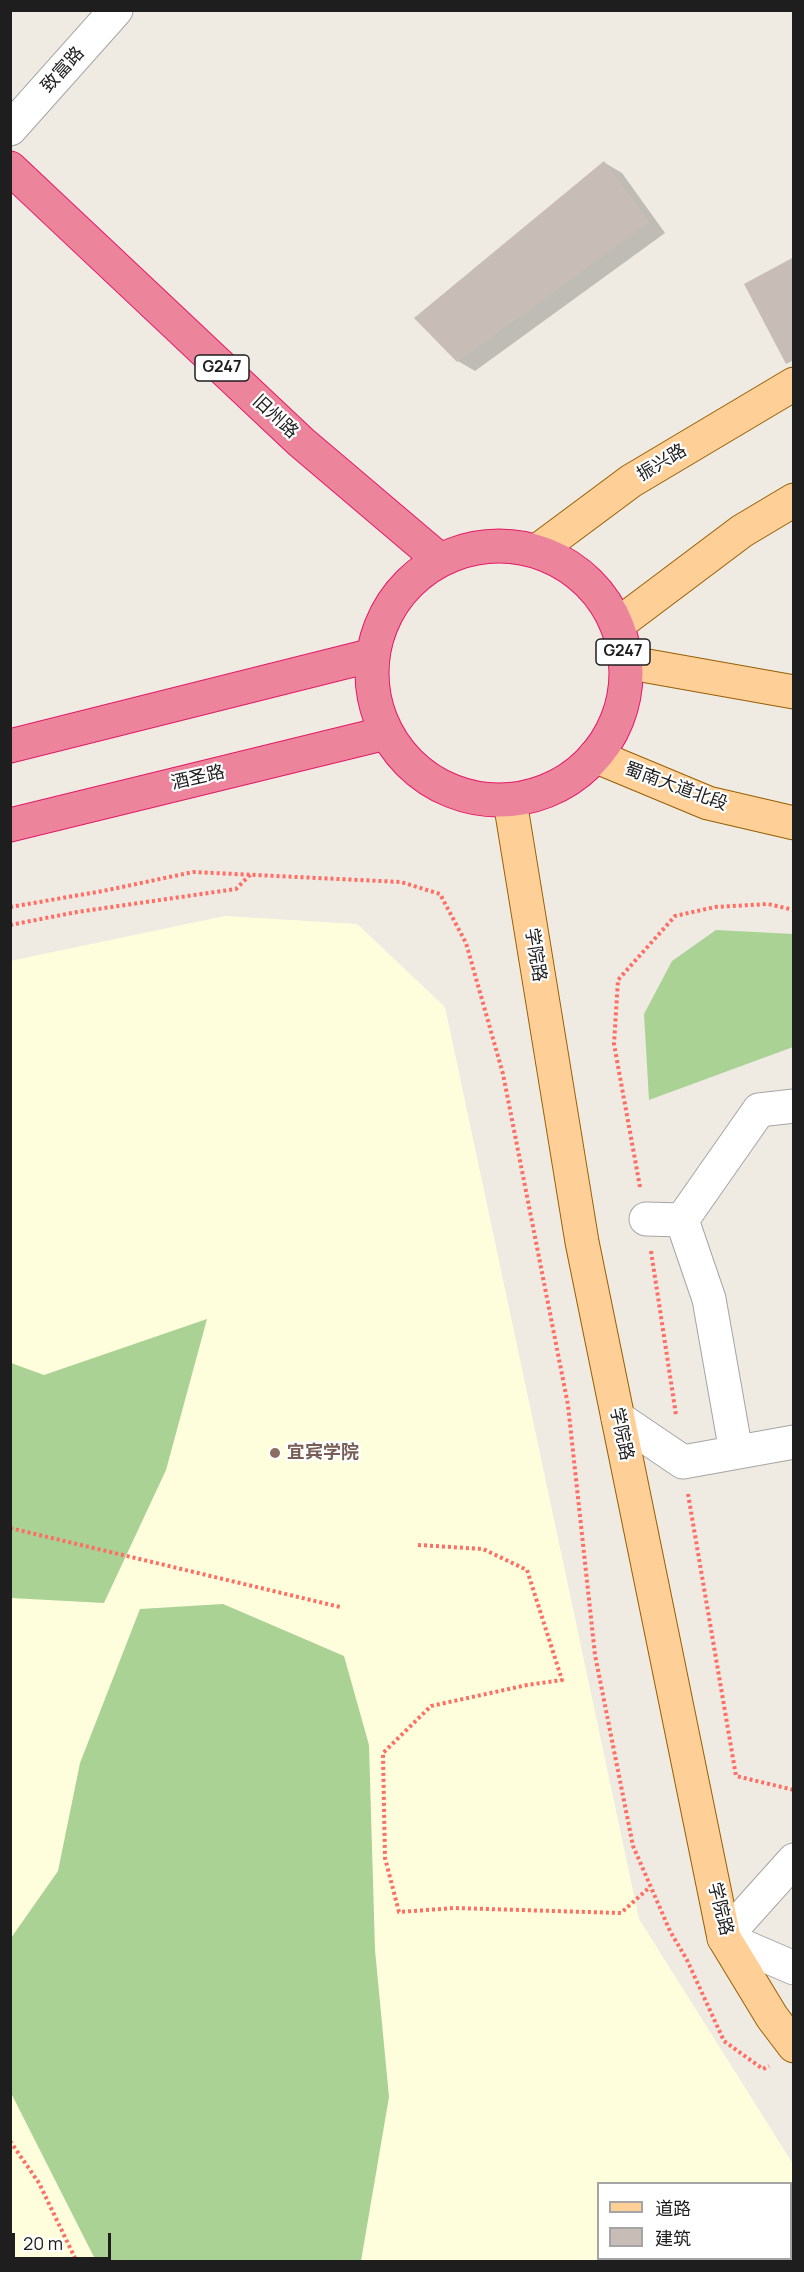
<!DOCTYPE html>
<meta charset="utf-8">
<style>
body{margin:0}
#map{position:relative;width:804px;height:2272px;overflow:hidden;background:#efebe3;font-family:Manrope,"Noto Sans SC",sans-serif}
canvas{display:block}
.frame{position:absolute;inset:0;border:12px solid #1e1e1e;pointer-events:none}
.legend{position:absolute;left:597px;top:2182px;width:195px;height:78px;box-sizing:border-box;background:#fff;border:2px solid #a5a5a5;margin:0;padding:8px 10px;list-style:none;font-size:18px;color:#1e1e1e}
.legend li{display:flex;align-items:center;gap:12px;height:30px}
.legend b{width:30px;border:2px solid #a5a5a5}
.scale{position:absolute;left:12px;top:2233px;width:99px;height:27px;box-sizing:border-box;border:3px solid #1e1e1e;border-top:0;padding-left:8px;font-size:18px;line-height:21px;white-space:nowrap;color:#1e1e1e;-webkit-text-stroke:4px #fff;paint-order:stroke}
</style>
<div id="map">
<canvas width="804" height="2272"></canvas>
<div class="frame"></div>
<ul class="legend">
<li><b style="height:8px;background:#ffcf98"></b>道路</li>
<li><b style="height:16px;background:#c7bdb6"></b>建筑</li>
</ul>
<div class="scale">20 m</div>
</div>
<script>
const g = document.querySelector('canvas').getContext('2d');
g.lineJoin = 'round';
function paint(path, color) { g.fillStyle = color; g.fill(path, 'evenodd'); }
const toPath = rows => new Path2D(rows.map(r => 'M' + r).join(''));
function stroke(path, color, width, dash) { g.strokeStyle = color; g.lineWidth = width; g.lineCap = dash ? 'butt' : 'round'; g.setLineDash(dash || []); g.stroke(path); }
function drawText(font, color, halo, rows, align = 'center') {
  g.font = font + ' Manrope,"Noto Sans SC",sans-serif'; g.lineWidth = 4.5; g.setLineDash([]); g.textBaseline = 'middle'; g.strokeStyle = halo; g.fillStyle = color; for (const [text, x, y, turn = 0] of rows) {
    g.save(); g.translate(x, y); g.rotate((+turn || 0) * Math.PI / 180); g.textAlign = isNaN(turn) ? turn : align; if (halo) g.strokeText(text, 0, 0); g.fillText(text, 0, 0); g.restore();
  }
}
paint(toPath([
 [225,916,357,924,445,1007,639,1919,793,2164,793,2261,11,2261,10,961],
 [598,2184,790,2184,790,2258,598,2258]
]), '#fffedc');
paint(toPath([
 [716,930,793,934,793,1047,649,1100,644,1014,672,961],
 [207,1319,166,1470,104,1603,11,1598,11,1363,44,1375],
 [223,1604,344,1656,369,1745,375,1950,389,2097,361,2261,96,2261,11,2093,11,1938,58,1871,80,1763,140,1609]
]), '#a9d294');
paint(toPath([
 [605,163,622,173,665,233,475,371,458,361]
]), '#0003');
paint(toPath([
 [604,161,649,222,457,362,414,318],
 [794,257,794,360,786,364,744,284]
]), '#c7bdb6');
const minor = toPath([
 [10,129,116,10],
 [646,1219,682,1220,709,1299,736,1452],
 [682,1220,759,1110,794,1106],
 [618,1418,683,1462,794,1442],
 [794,1860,724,1938,794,1968]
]);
const major = toPath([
 [537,551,631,481,794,384],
 [617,625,742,531,794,500],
 [625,662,794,692],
 [595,756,708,803,794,823],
 [510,801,582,1242,724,1938,772,2017,794,2046]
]);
const highway = toPath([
 [10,168,301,442,440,560],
 '372 673a127 127 0 1 1 254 0a127 127 0 1 1-254 0Z',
 [10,746,373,655],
 [10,825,386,733]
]);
stroke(minor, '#a5a5a5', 35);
stroke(major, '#975f00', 35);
stroke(highway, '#e51866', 35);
stroke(toPath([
 [10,907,103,891,193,872,401,882,440,894,466,943,503,1074,568,1405,595,1655,633,1846,670,1931,687,1960,724,2041,763,2069,769,2066],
 [10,925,77,912,236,889,251,874],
 [640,1187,614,1044,618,980,675,916,715,907,768,904,794,910],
 [651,1251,676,1415],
 [688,1494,736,1776,794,1790],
 [10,1528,340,1607],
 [418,1545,483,1549,527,1570,562,1680,527,1685,431,1706,383,1753,385,1858,399,1912,454,1908,621,1913,650,1887],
 [10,2141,39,2183,75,2258]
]), '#ff6e64', 4, [3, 3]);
stroke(minor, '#fff', 33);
stroke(major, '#ffcf98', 33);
stroke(highway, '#ec859c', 33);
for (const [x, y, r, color] of [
 [275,1453,6,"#8d6e63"]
]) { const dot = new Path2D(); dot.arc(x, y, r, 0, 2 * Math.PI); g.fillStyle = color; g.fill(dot); stroke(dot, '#fff', 2); }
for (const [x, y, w] of [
 [222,368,54],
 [623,652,54]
]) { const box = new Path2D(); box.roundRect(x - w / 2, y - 13, w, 26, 4.5); g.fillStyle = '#fff'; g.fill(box); stroke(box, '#1e1e1e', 1.5); }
drawText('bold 16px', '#1e1e1e', null, [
 ["G247",222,368],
 ["G247",623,652]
]);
drawText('18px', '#1e1e1e', '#fff', [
 ["致富路",63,70,-48],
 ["旧州路",275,417,43],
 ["振兴路",662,463,-31],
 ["酒圣路",198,778,-13],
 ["蜀南大道北段",676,787,20],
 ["学院路",535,955,81],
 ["学院路",621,1434,78],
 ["学院路",720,1909,76]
]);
drawText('bold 18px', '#785e54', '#fff', [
 ["宜宾学院",287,1453]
], 'left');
</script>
